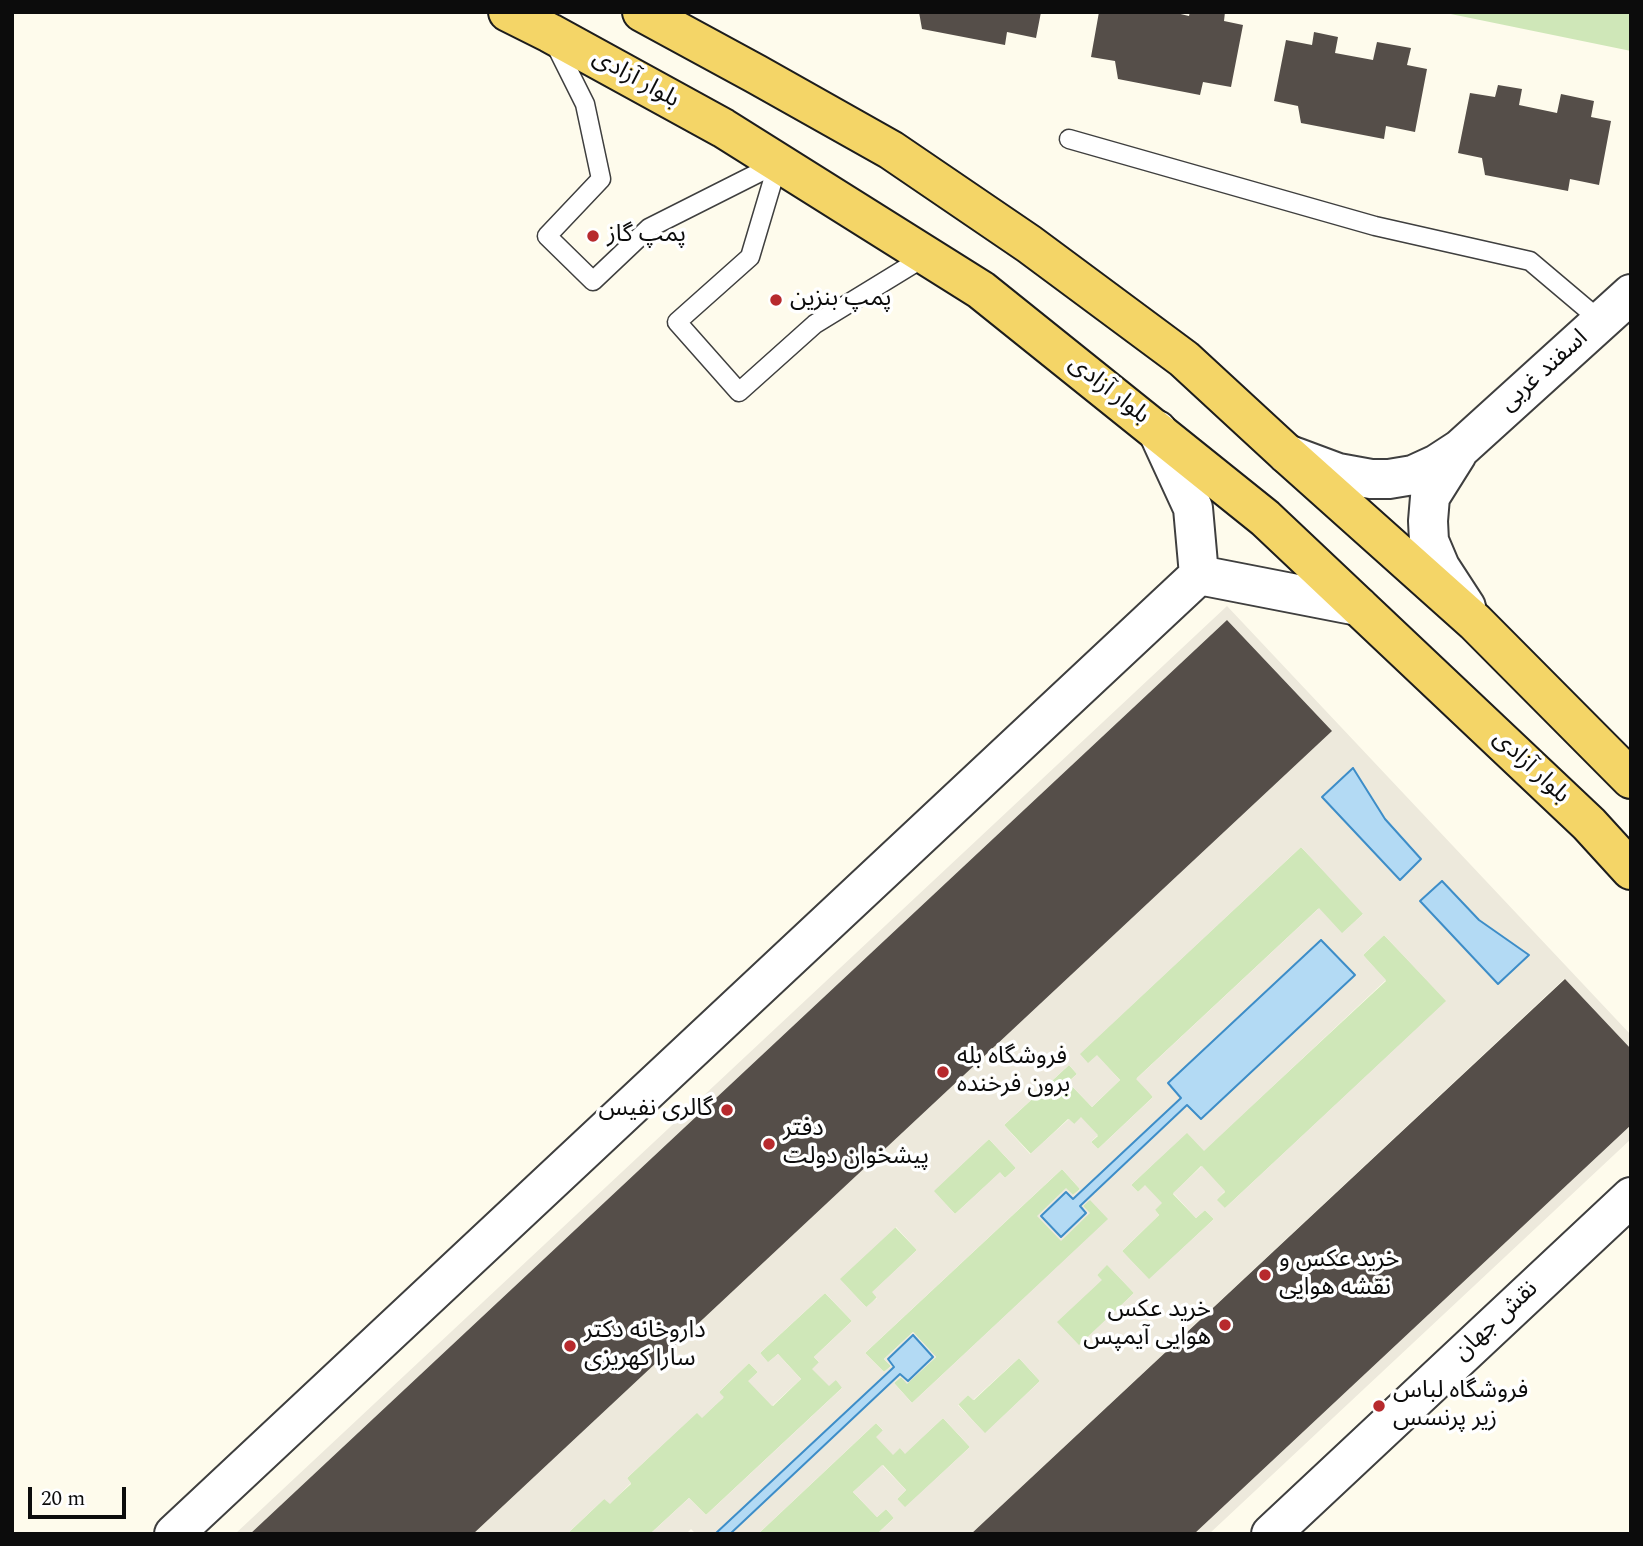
<!DOCTYPE html>
<meta charset="utf-8">
<style>
body{margin:0}
#map{position:relative;width:1643px;height:1546px;overflow:hidden;background:#fefbec;font-family:Spectral,serif}
canvas{display:block}
.frame{position:absolute;inset:0;border:14px solid #0c0c0c;pointer-events:none}
.scale{position:absolute;left:28px;top:1487px;width:98px;height:32px;box-sizing:border-box;border:4px solid #0c0c0c;border-top:0;padding-left:9px;font-size:21px;line-height:24px;white-space:nowrap;color:#0c0c0c;-webkit-text-stroke:5px #fff;paint-order:stroke}
</style>
<div id="map">
<canvas width="1643" height="1546"></canvas>
<div class="frame"></div>
<div class="scale">20 m</div>
</div>
<script>
const g = document.querySelector('canvas').getContext('2d');
g.lineJoin = 'round';
function paint(path, color) { g.fillStyle = color; g.fill(path, 'evenodd'); }
const toPath = rows => new Path2D(rows.map(r => 'M' + r).join(''));
function stroke(path, color, width, dash) { g.strokeStyle = color; g.lineWidth = width; g.lineCap = dash ? 'butt' : 'round'; g.setLineDash(dash || []); g.stroke(path); }
function drawText(font, color, halo, rows, align = 'center') {
  g.font = font + ' Spectral,"Noto Sans Arabic",serif'; g.lineWidth = 7; g.setLineDash([]); g.textBaseline = 'middle'; g.strokeStyle = halo; g.fillStyle = color; for (const [text, x, y, turn = 0] of rows) {
    g.save(); g.translate(x, y); g.rotate((+turn || 0) * Math.PI / 180); g.textAlign = isNaN(turn) ? turn : align; if (halo) g.strokeText(text, 0, 0); g.fillText(text, 0, 0); g.restore();
  }
}
paint(toPath([
 [1441,12,1631,12,1631,51],
 [1301,847,1364,913,1342,934,1318,909,1137,1078,1153,1097,1098,1149,1091,1142,1098,1136,1074,1124,1068,1119,1031,1154,1004,1125,1069,1065,1077,1074,1068,1082,1092,1107,1120,1080,1097,1056,1088,1064,1079,1054],
 [1384,935,1447,1001,1224,1209,1216,1200,1225,1192,1201,1166,1173,1194,1196,1218,1205,1210,1214,1219,1149,1280,1122,1251,1159,1215,1155,1210,1145,1186,1138,1192,1131,1185,1187,1132,1204,1150,1386,981,1363,955],
 [989,1139,1016,1168,1005,1178,1000,1173,955,1214,933,1191],
 [1062,1169,1080,1189,1073,1195,1066,1188,1090,1214,1083,1206,1090,1199,1109,1219,912,1403,894,1383,901,1377,907,1383,936,1357,913,1332,884,1359,891,1366,884,1372,865,1353],
 [895,1227,917,1250,873,1292,877,1297,867,1308,839,1279],
 [1107,1264,1134,1293,1079,1346,1056,1322,1101,1280,1097,1275],
 [825,1293,852,1321,814,1357,843,1387,706,1515,689,1498,650,1534,567,1534,605,1498,610,1503,631,1484,627,1478,697,1412,702,1417,723,1398,719,1392,749,1363,758,1372,749,1381,773,1406,801,1379,778,1354,768,1363,760,1353],
 [1019,1358,1040,1381,985,1434,958,1404,968,1395,974,1400],
 [943,1418,970,1447,905,1508,897,1499,906,1490,883,1465,853,1492,877,1517,886,1509,894,1518,877,1534,758,1534,876,1423,905,1453]
]), '#cfe7b8');
paint(toPath([
 [1227,606,1631,1035,1631,1049,1564,979,971,1534,877,1534,894,1518,886,1509,877,1517,853,1492,882,1465,906,1490,897,1499,905,1507,970,1447,943,1418,905,1454,900,1448,893,1455,876,1437,883,1430,876,1423,758,1534,730,1534,901,1374,907,1380,888,1359,894,1366,715,1534,696,1534,691,1529,686,1534,650,1534,689,1498,706,1515,842,1388,836,1380,829,1386,812,1369,819,1362,814,1357,852,1321,825,1293,760,1353,768,1362,778,1354,801,1379,772,1406,748,1381,758,1372,749,1363,719,1392,724,1397,702,1418,697,1413,627,1478,631,1483,610,1504,604,1499,567,1534,473,1534,1331,731,1227,620,250,1534,235,1534],
 [1353,769,1385,819,1421,859,1323,797],
 [1301,847,1363,914,1342,933,1319,908,1136,1079,1153,1097,1098,1149,1091,1142,1098,1135,1081,1117,1074,1124,1069,1119,1030,1154,1004,1125,1069,1065,1077,1074,1068,1082,1092,1107,1120,1080,1097,1055,1088,1063,1080,1054],
 [1442,881,1479,920,1528,955,1421,901],
 [1384,935,1446,1001,1225,1208,1217,1200,1225,1191,1202,1166,1173,1193,1196,1218,1205,1210,1214,1219,1149,1279,1122,1251,1159,1215,1155,1210,1162,1203,1145,1185,1138,1192,1131,1185,1187,1133,1204,1151,1386,980,1363,955],
 [1168,1083,1202,1119,1188,1105,1080,1206,1086,1213,1066,1192,1073,1199,1181,1098],
 [989,1139,1016,1168,1005,1178,1000,1172,955,1214,934,1191],
 [1062,1169,1080,1189,1073,1195,1066,1188,1037,1216,1061,1241,1090,1213,1083,1206,1090,1200,1108,1219,912,1403,894,1383,901,1377,907,1384,936,1357,913,1332,884,1359,891,1366,884,1372,865,1353],
 [896,1227,917,1250,872,1292,877,1298,866,1307,840,1279],
 [1107,1265,1134,1293,1079,1345,1057,1322,1102,1280,1097,1275],
 [1019,1358,1040,1381,985,1433,958,1405,968,1395,973,1400],
 [1631,1125,1631,1139,1209,1534,1194,1534]
]), '#ede9dc');
const water = toPath([
 [1353,768,1385,819,1421,859,1400,880,1322,797,1353,768],
 [1442,881,1479,920,1529,955,1498,984,1420,901,1442,881],
 [1321,940,1355,975,1201,1119,1187,1105,1080,1206,1086,1213,1061,1237,1041,1216,1066,1192,1073,1199,1181,1098,1168,1083,1321,940],
 [913,1335,933,1357,908,1381,900,1374,730,1534,715,1534,894,1367,888,1359,913,1335]
]);
paint(water, '#b3daf4');
stroke(water, '#3d8dc8', 2);
paint(toPath([
 [919,12,1041,12,1036,38,1007,32,1005,45,922,29],
 [1099,12,1172,12,1189,16,1190,12,1225,12,1224,21,1243,25,1231,87,1203,82,1200,95,1118,79,1115,61,1091,57],
 [1314,32,1338,37,1335,53,1373,60,1377,42,1411,48,1407,65,1427,69,1415,132,1386,126,1384,139,1301,123,1298,106,1274,101,1286,40,1312,45],
 [1498,85,1522,89,1519,105,1557,113,1561,94,1594,101,1591,117,1611,121,1599,185,1570,179,1568,191,1485,175,1482,158,1458,153,1470,93,1495,97],
 [1227,620,1332,731,473,1534,250,1534],
 [1565,979,1631,1049,1631,1125,1194,1534,971,1534]
]), '#554e49');
const service = toPath([
 [554,42,585,104,601,179,547,236,593,281,649,228,778,163,750,257,677,322,739,392,815,324,926,256],
 [1069,139,1375,226,1530,261,1601,321]
]);
const tertiary = toPath([
 [1157,430,1193,508,1199,575],
 [1287,454,1338,473,1371,479,1389,479,1413,475,1437,464,1460,449,1631,294],
 [1457,454,1430,497,1428,521,1429,541,1440,567,1466,607],
 [1199,575,1358,606],
 [174,1534,1199,575],
 [1271,1534,1631,1197]
]);
const primary = toPath([
 [508,12,550,33,723,128,981,290,1265,518,1589,824,1631,870],
 [642,12,756,74,891,150,1029,244,1184,359,1287,454,1475,622,1631,779]
]);
stroke(service, '#3f3f3f', 21);
stroke(tertiary, '#3f3f3f', 42);
stroke(primary, '#1d1d1d', 42);
stroke(service, '#fff', 18);
stroke(tertiary, '#fff', 38);
stroke(primary, '#f4d567', 38);
for (const [x, y, r, color] of [
 [593,236,7,"#b72a2d"],
 [776,300,7,"#b72a2d"],
 [943,1072,7,"#b72a2d"],
 [727,1110,7,"#b72a2d"],
 [769,1144,7,"#b72a2d"],
 [1265,1275,7,"#b72a2d"],
 [1225,1325,7,"#b72a2d"],
 [570,1346,7,"#b72a2d"],
 [1379,1406,7,"#b72a2d"]
]) { const dot = new Path2D(); dot.arc(x, y, r, 0, 2 * Math.PI); g.fillStyle = color; g.fill(dot); stroke(dot, '#fff', 2.5); }
drawText('24px', '#0c0c0c', '#fff', [
 ["بلوار آزادی",635,80,29],
 ["اسفند غربی",1545,372,-42],
 ["بلوار آزادی",1108,391,38],
 ["بلوار آزادی",1530,768,43],
 ["نقش جهان",1497,1322,-43]
]);
drawText('24px', '#0c0c0c', '#fff', [
 ["پمپ گاز",607,236],
 ["پمپ بنزين",790,300],
 ["فروشگاه بله",957,1058],
 ["برون فرخنده",957,1086],
 ["گالری نفیس",713,1110,"right"],
 ["دفتر",783,1130],
 ["پیشخوان دولت",783,1158],
 ["خرید عکس و",1279,1261],
 ["نقشه هوایی",1279,1289],
 ["خرید عکس",1211,1311,"right"],
 ["هوایی آیمپس",1211,1339,"right"],
 ["داروخانه دکتر",584,1332],
 ["سارا کهریزی",584,1360],
 ["فروشگاه لباس",1393,1392],
 ["زیر پرنسس",1393,1420]
], 'left');
</script>
